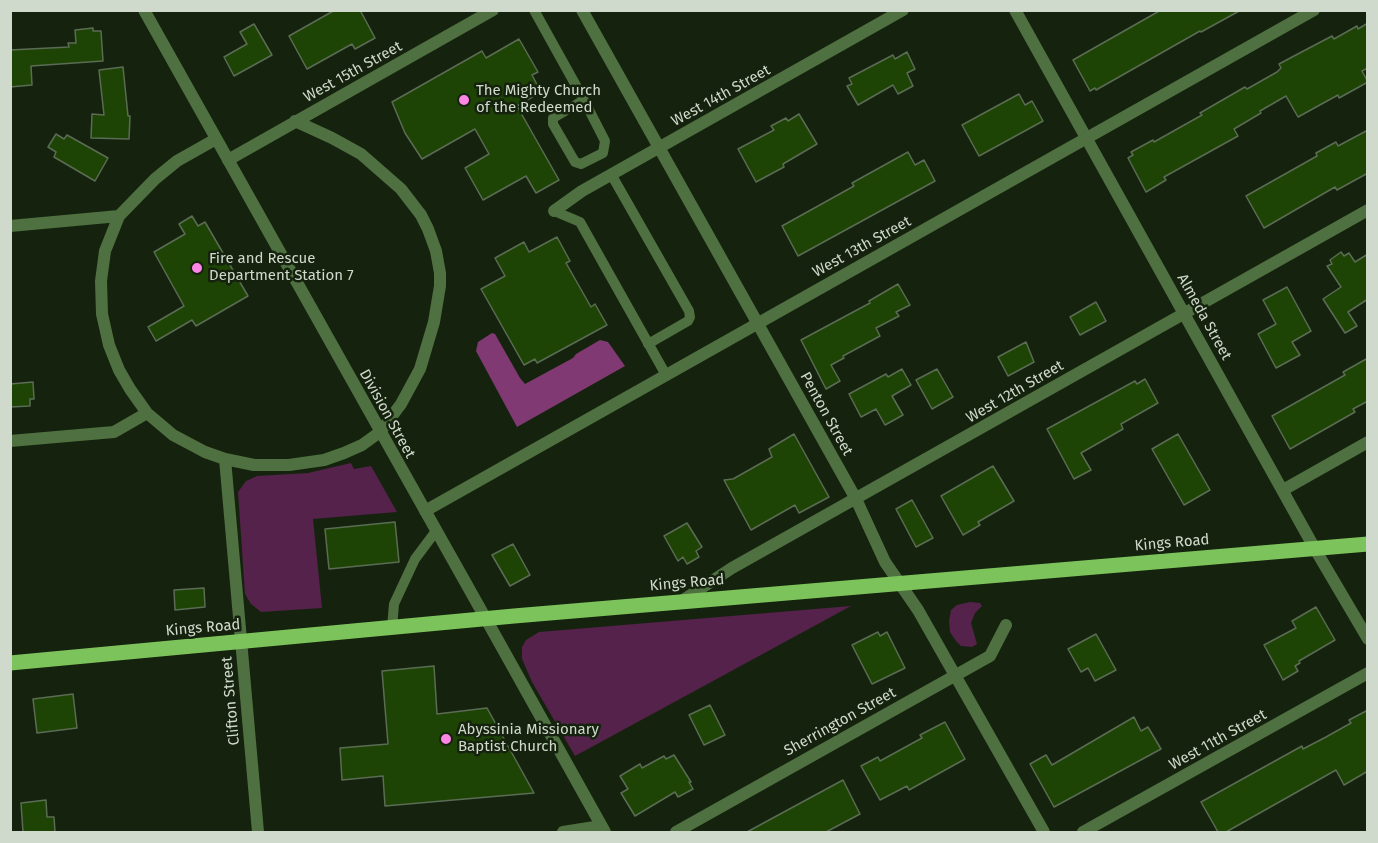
<!DOCTYPE html>
<style>
body{margin:0}
#map{position:relative;width:1378px;height:843px;overflow:hidden;background:#15230e;font-family:"Fira Sans",sans-serif}
canvas{display:block}
.frame{position:absolute;inset:0;border:12px solid #d0dacc;pointer-events:none}
</style>
<div id="map">
<canvas width="1378" height="843"></canvas>
<div class="frame"></div>
</div>
<script>
const g = document.querySelector('canvas').getContext('2d');
g.lineJoin = 'round';
function paint(path, color) { g.fillStyle = color; g.fill(path, 'evenodd'); }
const toPath = rows => new Path2D(rows.map(r => 'M' + r).join(''));
function stroke(path, color, width, dash) { g.strokeStyle = color; g.lineWidth = width; g.lineCap = dash ? 'butt' : 'round'; g.setLineDash(dash || []); g.stroke(path); }
function drawText(font, color, halo, rows, align = 'center') {
  g.font = font + ' "Fira Sans",sans-serif'; g.lineWidth = 5; g.setLineDash([]); g.textBaseline = 'middle'; g.strokeStyle = halo; g.fillStyle = color; for (const [text, x, y, turn = 0] of rows) {
    g.save(); g.translate(x, y); g.rotate((+turn || 0) * Math.PI / 180); g.textAlign = isNaN(turn) ? turn : align; if (halo) g.strokeText(text, 0, 0); g.fillText(text, 0, 0); g.restore();
  }
}
paint(toPath([
 [351,463,354,469,371,466,397,512,313,519,322,608,261,612,251,604,245,594,238,492,246,481,257,476,308,473],
 [970,602,980,603,982,606,975,613,971,623,977,644,972,647,961,646,956,641,950,632,949,621,951,610,957,605],
 [851,606,575,756,532,682,522,659,522,647,526,640,539,632]
]), '#54224a');
paint(toPath([
 [492,333,495,334,520,378,525,384,573,358,576,354,600,340,608,342,625,366,517,427,476,351,478,342]
]), '#813973');
const building = toPath([
 [335,10,360,10,375,38,355,49,352,44,307,69,289,36,335,10],
 [1161,10,1241,10,1201,32,1200,31,1096,90,1095,88,1090,91,1073,60,1161,10],
 [1368,23,1368,68,1362,71,1368,82,1339,98,1338,95,1298,117,1286,96,1260,111,1261,113,1234,129,1238,136,1164,177,1166,180,1146,192,1128,158,1133,155,1131,152,1153,140,1154,142,1202,115,1200,113,1245,87,1247,89,1277,72,1281,68,1279,64,1294,56,1332,36,1334,39,1357,26,1358,29,1368,23],
 [254,24,272,55,234,76,224,57,247,44,240,32,254,24],
 [93,28,93,31,101,31,103,61,31,66,32,85,10,87,10,50,69,47,68,43,76,43,75,30,93,28],
 [519,39,538,72,532,75,541,92,517,106,559,180,536,193,526,176,483,200,465,168,489,154,475,129,422,159,405,133,392,102,482,51,486,58,519,39],
 [907,52,915,69,907,73,913,86,898,94,893,85,858,105,847,86,852,84,849,78,893,55,895,59,907,52],
 [123,67,128,116,130,116,129,139,91,138,92,114,104,115,99,70,123,67],
 [1019,94,1025,105,1032,101,1043,121,979,156,962,125,1019,94],
 [799,114,817,144,783,164,784,167,756,182,738,149,774,130,771,126,786,118,788,121,799,114],
 [1368,130,1368,173,1337,190,1335,187,1264,228,1246,196,1317,156,1316,153,1336,142,1338,146,1368,130],
 [56,134,64,139,67,135,108,158,95,181,54,157,56,152,48,147,56,134],
 [908,152,915,165,924,160,935,181,798,256,782,226,854,186,852,183,908,152],
 [192,216,198,226,205,222,248,296,196,326,192,320,156,341,148,327,184,306,154,252,185,234,179,224,192,216],
 [557,237,570,261,566,263,591,307,595,304,607,325,537,363,535,359,524,365,481,289,505,276,495,258,524,242,529,252,557,237],
 [1341,252,1344,256,1349,253,1355,262,1368,254,1368,299,1348,312,1357,326,1345,333,1323,299,1341,287,1327,266,1332,264,1330,260,1341,252],
 [898,284,910,305,896,312,899,316,876,328,880,336,843,356,844,358,831,365,840,381,826,389,801,340,870,303,869,301,898,284],
 [1287,287,1311,331,1292,342,1300,355,1276,368,1258,334,1276,324,1263,300,1287,287],
 [1096,302,1106,321,1080,335,1070,317,1096,302],
 [1026,342,1034,362,1008,376,998,357,1026,342],
 [1368,358,1368,401,1353,409,1355,412,1290,449,1272,416,1345,375,1343,372,1368,358],
 [902,369,911,385,892,396,903,415,885,425,876,409,861,417,849,394,886,374,888,377,902,369],
 [937,369,953,397,932,409,916,380,937,369],
 [1145,379,1158,403,1121,424,1123,429,1081,453,1091,470,1074,479,1047,429,1135,381,1137,384,1145,379],
 [33,382,34,399,30,399,30,406,10,407,10,384,33,382],
 [794,434,829,497,799,513,795,505,751,530,724,480,733,479,772,457,769,449,794,434],
 [1178,434,1210,490,1184,505,1152,449,1178,434],
 [993,466,1014,501,978,522,980,525,963,535,941,496,993,466],
 [912,500,933,538,916,547,896,509,912,500],
 [395,522,399,562,329,569,325,529,395,522],
 [687,523,702,547,696,551,699,557,687,564,683,557,678,561,664,536,687,523],
 [513,544,530,575,510,586,492,555,513,544],
 [204,588,205,607,175,610,174,590,204,588],
 [1316,607,1335,640,1299,661,1300,663,1295,666,1298,671,1283,680,1264,645,1296,628,1292,621,1316,607],
 [878,632,880,636,887,632,905,668,872,684,852,645,878,632],
 [1096,634,1116,670,1095,681,1088,668,1081,672,1068,649,1096,634],
 [434,666,437,714,487,708,534,793,385,806,383,776,342,780,340,748,388,744,382,671,434,666],
 [73,694,77,728,37,733,33,699,73,694],
 [710,705,725,735,704,745,689,715,710,705],
 [1368,710,1368,771,1344,785,1336,770,1226,832,1218,832,1201,802,1302,746,1303,749,1326,737,1351,723,1349,720,1368,710],
 [1134,717,1141,731,1148,727,1161,749,1054,807,1030,764,1046,755,1052,765,1134,717],
 [945,722,965,759,909,790,907,786,880,800,861,766,878,757,880,761,922,738,920,735,945,722],
 [674,755,691,782,689,782,693,789,678,797,675,792,635,816,621,793,628,789,620,776,640,764,642,768,664,756,666,759,674,755],
 [843,780,860,814,826,832,747,832,843,780],
 [46,800,47,817,54,817,55,832,23,832,21,803,46,800]
]);
paint(building, '#1e4405');
stroke(building, '#5b6c54', 1.5);
stroke(toPath([
 [534,10,584,100,605,141,603,153,581,164,575,162,553,124,553,118,584,100],
 [611,174,689,311,690,317,688,321,648,344],
 [554,211,580,222,666,375],
 [392,628,394,604,415,559,436,531]
]), '#4f7040', 10);
stroke(toPath([
 [582,10,856,499,885,562,918,610,1044,832],
 [1015,10,1315,549,1368,639],
 [216,139,177,161,155,179,119,216,105,251,101,281,102,314,109,345,119,370,130,389,147,413,173,435,205,452,225,459,254,465,289,465,324,460,344,453,362,445,380,432,401,404,420,369,434,322,440,286,440,273,436,251,428,229,421,215,401,189,361,154,332,138,295,121],
 [228,160,493,10],
 [554,211,582,191,903,10],
 [10,226,119,216],
 [10,441,114,432,147,413],
 [225,459,258,832],
 [1283,490,1368,442],
 [680,602,732,568,1368,210],
 [486,619,605,832],
 [563,832,601,826],
 [676,832,990,656,1006,625],
 [1083,832,1368,673]
]), '#4f7040', 12);
stroke(toPath([
 [144,10,486,619],
 [425,511,1314,10]
]), '#4f7040', 12);
stroke(toPath([
 [10,663,514,616,1368,544]
]), '#7dc35b', 15);
for (const [x, y, r, color] of [
 [464,100,6,"#fc86e3"],
 [197,268,6,"#fc86e3"],
 [446,739,6,"#fc86e3"]
]) { const dot = new Path2D(); dot.arc(x, y, r, 0, 2 * Math.PI); g.fillStyle = color; g.fill(dot); stroke(dot, '#15230e', 2); }
drawText('15px', '#d0dacc', '#15230e', [
 ["West 15th Street",353,72,-29],
 ["West 14th Street",721,96,-29],
 ["West 13th Street",862,247,-29],
 ["Almeda Street",1204,317,61],
 ["West 12th Street",1015,392,-30],
 ["Division Street",387,414,61],
 ["Penton Street",826,414,61],
 ["Kings Road",1172,543,-5],
 ["Kings Road",687,583,-5],
 ["Kings Road",203,628,-5],
 ["Clifton Street",231,701,-95],
 ["Sherrington Street",840,722,-29],
 ["West 11th Street",1218,740,-29]
]);
drawText('15px', '#d0dacc', '#15230e', [
 ["The Mighty Church",476,91],
 ["of the Redeemed",476,108],
 ["Fire and Rescue",209,259],
 ["Department Station 7",209,276],
 ["Abyssinia Missionary",458,730],
 ["Baptist Church",458,747]
], 'left');
</script>
